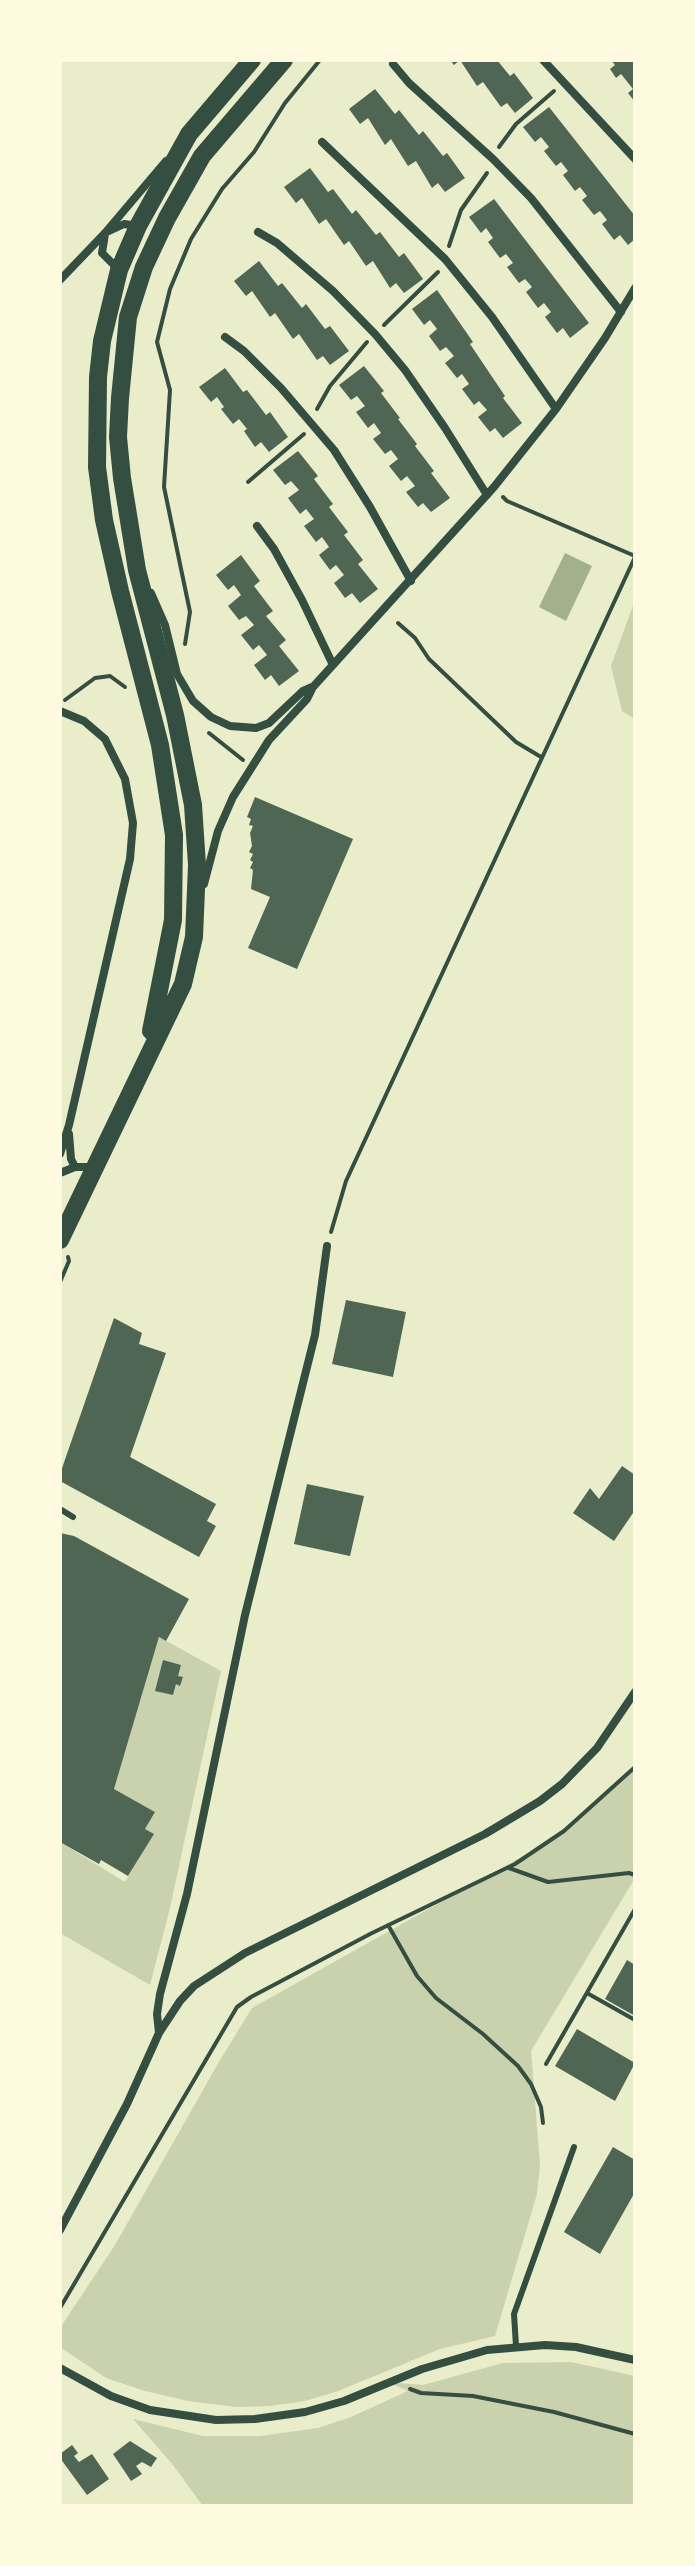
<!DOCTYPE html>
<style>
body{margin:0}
#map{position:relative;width:695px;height:2566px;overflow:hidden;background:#e9edc9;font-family:"Varela Round",sans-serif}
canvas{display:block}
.frame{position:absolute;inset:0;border:62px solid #fefae0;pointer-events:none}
</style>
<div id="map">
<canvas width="695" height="2566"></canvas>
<div class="frame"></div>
</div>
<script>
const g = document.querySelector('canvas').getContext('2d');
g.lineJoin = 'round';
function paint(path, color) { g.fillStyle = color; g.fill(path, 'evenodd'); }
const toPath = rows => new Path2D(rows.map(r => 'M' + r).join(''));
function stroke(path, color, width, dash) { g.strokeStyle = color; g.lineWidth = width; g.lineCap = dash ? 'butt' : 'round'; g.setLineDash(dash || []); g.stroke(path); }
paint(toPath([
 [635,600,635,719,622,711,611,666],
 [159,1637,221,1671,170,1908,150,1985,60,1933,60,1842,125,1882,153,1835,145,1829,155,1812,114,1789],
 [635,1768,635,1878,531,2051,540,2165,537,2194,495,2336,440,2349,338,2391,305,2401,270,2406,236,2407,188,2401,145,2391,106,2378,60,2347,60,2328,115,2245,220,2060,252,2008,566,1832],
 [571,2362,635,2376,635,2506,203,2506,173,2465,133,2419,203,2436,260,2436,318,2428,351,2417,408,2391,388,2382,423,2385,503,2363]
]), '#cad2ad');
paint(toPath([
 [565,553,592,566,566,621,539,607]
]), '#a3b18a');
paint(toPath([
 [450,60,497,60,510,76,514,73,533,98,515,113,507,103,501,107,483,82,477,86,460,60,454,65],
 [611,60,635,60,635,102,628,93,633,89,621,74,616,78,610,69,615,65],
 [375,89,395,114,399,110,419,135,423,131,443,156,447,153,465,178,445,192,438,183,432,188,416,161,408,166,391,139,385,145,368,118,360,124,349,109],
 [549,107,635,216,635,239,628,245,620,235,614,240,602,224,607,220,600,211,594,215,582,200,587,196,580,187,575,191,563,175,568,171,561,162,556,166,544,151,549,147,541,137,535,142,523,127],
 [310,168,328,192,333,189,352,214,356,210,376,235,380,232,399,257,404,253,423,279,404,293,396,283,390,288,373,261,366,266,349,241,344,245,326,219,319,224,302,198,296,203,284,187],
 [494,199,589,323,570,338,563,328,557,333,545,317,551,312,544,303,538,308,526,292,532,287,525,279,519,283,507,267,513,263,506,254,500,258,488,242,493,238,486,228,481,233,469,217],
 [259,261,278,286,282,283,302,308,306,304,325,329,330,326,349,351,330,365,323,356,317,360,299,334,293,339,275,313,270,317,252,291,246,296,234,281],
 [437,290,473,342,470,344,505,396,503,398,522,423,503,438,495,428,490,432,478,417,487,410,479,401,474,405,462,389,469,384,462,374,457,378,445,363,454,356,446,347,440,351,429,336,437,329,430,320,424,325,412,309],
 [364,366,384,391,381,393,400,418,398,419,417,444,415,446,434,471,431,473,450,498,431,512,423,503,418,507,406,492,415,486,407,476,401,481,389,466,398,459,391,450,385,454,373,439,381,433,374,423,368,428,356,412,365,406,357,396,351,400,339,385],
 [225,368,243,392,247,390,266,415,270,412,288,437,269,452,261,442,255,447,244,431,247,429,239,419,233,424,221,409,224,407,217,397,211,402,199,387],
 [298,451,318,476,314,479,333,504,329,507,348,532,344,535,363,560,358,564,378,589,360,603,352,593,345,598,334,583,344,575,336,565,330,570,319,555,329,547,322,537,316,542,304,526,314,519,306,509,300,514,288,498,299,490,291,481,285,485,273,470],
 [241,555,260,581,254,586,273,611,266,616,286,640,279,646,299,671,279,686,271,675,265,680,254,665,267,655,259,645,253,650,241,635,254,625,246,616,239,620,228,606,241,595,234,585,228,590,216,575],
 [255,797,353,839,297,969,248,948,270,897,251,889,253,870,250,868,253,862,250,860,253,854,249,852,252,846,250,833,253,826,249,825,251,819,247,817],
 [346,1300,406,1312,393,1377,332,1364],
 [114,1318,142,1333,139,1344,166,1353,130,1457,216,1504,207,1521,216,1526,199,1557,60,1481,60,1474],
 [622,1466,635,1475,635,1510,614,1541,573,1513,590,1488,599,1499],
 [307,1484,364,1496,350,1556,294,1544],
 [60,1533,74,1536,189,1599,166,1641,159,1637,114,1789,155,1812,145,1829,154,1834,128,1876,101,1860,99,1864,60,1842],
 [163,1660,181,1665,178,1676,183,1677,180,1686,176,1684,173,1695,155,1691],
 [627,1960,635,1965,635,2016,605,1999],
 [577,2029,635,2063,615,2101,555,2066],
 [613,2147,635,2160,635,2192,600,2254,564,2232],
 [130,2441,157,2458,151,2467,142,2462,136,2466,142,2474,131,2481,113,2454],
 [72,2445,78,2453,74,2456,79,2462,92,2454,109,2479,87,2495,60,2458,60,2454]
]), '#4f6655');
stroke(toPath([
 [499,147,516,124,554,91],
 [449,246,461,210,487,173],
 [384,325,438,272],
 [317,409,330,386,367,342],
 [248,482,304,434],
 [503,497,507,501,635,556],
 [398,623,415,638,429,659,516,742,541,757],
 [185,644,190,612,164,487,170,390,157,342,170,289,191,239,222,189,254,152,285,103,320,60],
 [65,700,95,678,110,676,125,687],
 [209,733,243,760],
 [331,1232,346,1181,635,557],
 [60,1282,69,1261,68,1257],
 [509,1868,548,1882,629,1873,635,1875],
 [388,1925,417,1976,436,1998,483,2034,518,2066,531,2084,541,2107,543,2123],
 [587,1993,635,2020],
 [546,2064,635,1909],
 [60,2308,237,2007,251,1997,372,1933,515,1864,564,1831,635,1767],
 [410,2389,421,2393,473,2396,554,2412,635,2434]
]), '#344e41', 4);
stroke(toPath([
 [60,1509,73,1517],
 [516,2346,514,2314,574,2147]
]), '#344e41', 6);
stroke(toPath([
 [543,60,635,159],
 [393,64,409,83,493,159,531,198,621,312],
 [322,142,445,259,492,317,556,409],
 [109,231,124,224,138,226],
 [258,232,277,243,333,291,375,334,405,370,445,428,487,495],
 [105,234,102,253,119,270],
 [60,280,105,233,166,161],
 [225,337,244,351,281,388,334,450,370,507,411,581],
 [257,526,274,549,302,600,333,665],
 [151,593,165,625,177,674,193,701,211,717,230,726,256,728,269,723,303,691,312,687],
 [60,711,84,721,105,739,125,779,133,823,130,859,69,1125,60,1154],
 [204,884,218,831,233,797,269,740,307,699,313,687,494,487,556,409,605,338,635,288],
 [69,1134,71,1159,75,1167],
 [60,1173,75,1167,94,1167],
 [159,2033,157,2014,160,1994,187,1894,245,1615,315,1335,327,1246],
 [60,2230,127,2104,159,2033,180,2001,194,1986,245,1953,485,1834,540,1801,562,1784,597,1748,635,1692],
 [60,2368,111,2396,150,2410,216,2420,255,2419,305,2412,344,2401,422,2369,487,2350,545,2345,576,2347,635,2360]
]), '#344e41', 8);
stroke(toPath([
 [151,1031,173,920,174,835,160,745,120,591,104,520,97,467,98,377,102,341,119,270,138,226,189,134,252,60],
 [60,1240,183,984,194,937,197,865,193,805,175,715,137,570,122,478,118,437,120,398,128,317,144,267,167,218,202,156,284,60]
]), '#344e41', 18);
</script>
